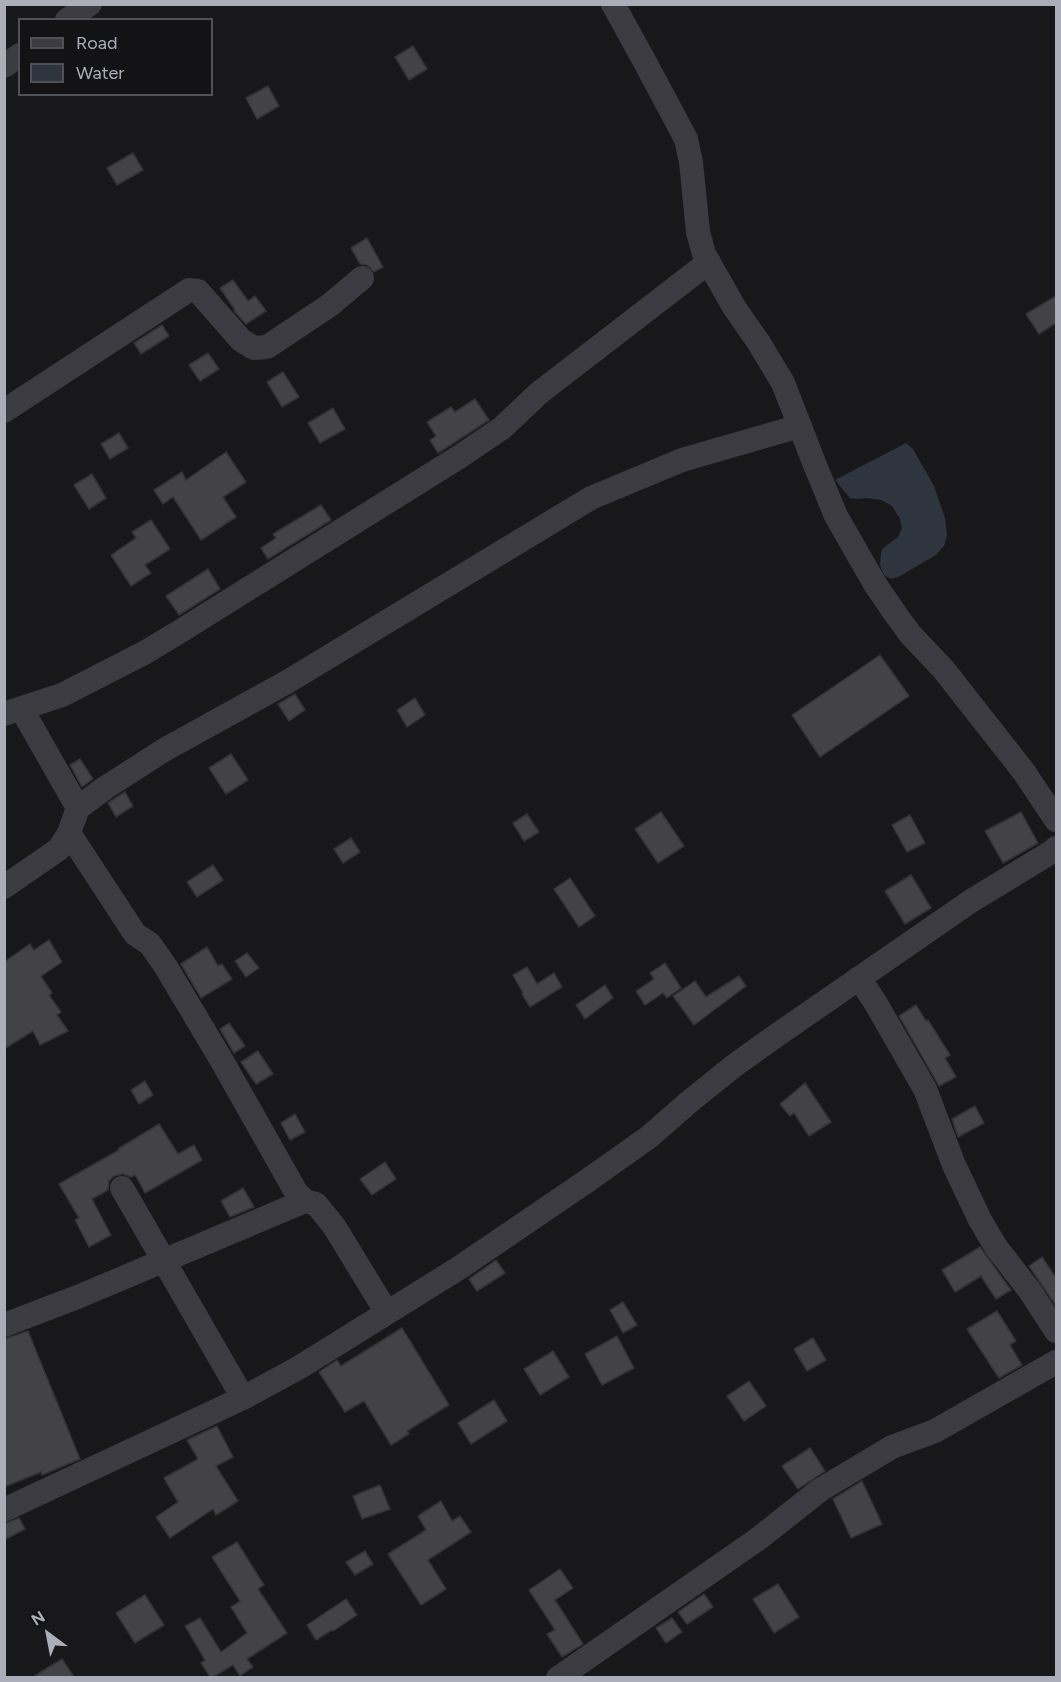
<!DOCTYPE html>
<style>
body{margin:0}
#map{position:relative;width:1061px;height:1682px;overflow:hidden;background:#18181a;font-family:Figtree,sans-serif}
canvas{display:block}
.frame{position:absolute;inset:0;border:6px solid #abadb9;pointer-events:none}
.legend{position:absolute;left:18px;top:18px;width:195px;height:78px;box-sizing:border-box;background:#131315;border:2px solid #505157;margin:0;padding:8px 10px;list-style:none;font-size:18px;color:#abadb9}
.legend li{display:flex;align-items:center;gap:12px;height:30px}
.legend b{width:30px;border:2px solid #505157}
.north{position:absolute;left:18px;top:1604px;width:60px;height:60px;-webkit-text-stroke:4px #131315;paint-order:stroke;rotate:328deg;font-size:16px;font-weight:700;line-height:24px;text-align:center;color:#abadb9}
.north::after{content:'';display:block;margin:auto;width:21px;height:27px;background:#abadb9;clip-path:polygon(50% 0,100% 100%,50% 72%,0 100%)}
</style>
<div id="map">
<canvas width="1061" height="1682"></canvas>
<div class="frame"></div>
<ul class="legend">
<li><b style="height:8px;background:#3b3b41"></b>Road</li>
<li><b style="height:16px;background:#2e353e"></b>Water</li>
</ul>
<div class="north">N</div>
</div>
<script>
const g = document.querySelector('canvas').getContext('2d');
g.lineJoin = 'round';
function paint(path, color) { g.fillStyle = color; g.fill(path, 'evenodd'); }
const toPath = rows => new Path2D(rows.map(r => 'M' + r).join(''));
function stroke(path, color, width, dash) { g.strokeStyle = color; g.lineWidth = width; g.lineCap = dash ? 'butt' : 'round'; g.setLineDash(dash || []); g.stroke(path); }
paint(toPath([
 [906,443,913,449,934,486,945,518,947,535,944,546,936,555,900,576,891,579,884,575,880,565,881,553,883,548,898,537,902,528,900,519,892,506,881,500,867,498,857,499,850,498,835,480]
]), '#2e353e');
const building = toPath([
 [413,46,427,69,409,80,395,57,413,46],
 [268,86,279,106,257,119,246,98,268,86],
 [133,153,143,170,117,185,107,168,133,153],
 [367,238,383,267,374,272,367,265,360,264,351,248,367,238],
 [233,280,248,301,255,296,266,311,246,324,234,311,235,310,220,288,233,280],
 [1056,296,1056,323,1039,334,1026,314,1056,296],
 [162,325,169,336,141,354,134,343,162,325],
 [208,353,219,369,200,381,189,365,208,353],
 [283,372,299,397,282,407,267,382,283,372],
 [475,399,489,420,438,453,430,440,436,436,427,422,451,407,455,412,475,399],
 [333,408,345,429,320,443,308,423,333,408],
 [119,433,128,448,110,459,101,444,119,433],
 [226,452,246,482,223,497,236,517,201,540,173,497,163,504,154,490,182,472,186,480,226,452],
 [92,474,106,498,89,509,74,485,92,474],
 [321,505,331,520,268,559,261,548,276,538,273,534,321,505],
 [151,520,170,549,145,565,151,573,131,586,111,555,136,538,132,532,151,520],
 [208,569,220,589,179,615,166,596,208,569],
 [880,655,909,696,820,757,792,715,880,655],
 [295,694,305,710,289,721,278,704,295,694],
 [415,698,425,715,407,727,397,710,415,698],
 [231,754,248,780,226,794,209,768,231,754],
 [80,759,93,779,82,787,70,765,80,759],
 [125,792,133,806,116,817,108,803,125,792],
 [661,812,684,846,658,863,635,829,661,812],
 [1021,812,1038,843,1003,863,985,831,1021,812],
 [527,814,539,832,524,841,513,823,527,814],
 [910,815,925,843,907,852,892,825,910,815],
 [351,838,360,852,343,863,334,849,351,838],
 [213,865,223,880,197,897,187,882,213,865],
 [911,875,931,908,905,924,885,891,911,875],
 [570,878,595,916,579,927,554,889,570,878],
 [49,940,62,962,41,976,52,993,49,995,61,1012,57,1015,68,1031,40,1045,33,1031,4,1049,4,962,30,944,34,950,49,940],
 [207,947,218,966,222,964,232,979,201,998,181,964,207,947],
 [247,953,259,968,246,977,235,961,247,953],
 [665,963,681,988,667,998,663,993,645,1005,636,991,654,979,650,973,665,963],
 [527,967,537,984,554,973,562,987,530,1007,522,994,523,993,513,975,527,967],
 [739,976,746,986,694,1025,673,996,695,981,706,997,739,976],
 [605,985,613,998,585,1019,576,1005,605,985],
 [916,1005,926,1021,928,1020,950,1055,945,1058,956,1077,939,1086,899,1016,916,1005],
 [229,1023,245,1046,234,1053,220,1029,229,1023],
 [258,1051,273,1074,256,1084,241,1062,258,1051],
 [145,1081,153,1095,139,1104,131,1090,145,1081],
 [805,1083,831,1122,809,1136,794,1113,790,1116,780,1104,805,1083],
 [975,1106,984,1123,958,1137,952,1119,975,1106],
 [295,1114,305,1132,290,1140,281,1123,295,1114],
 [159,1124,178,1154,194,1145,202,1160,145,1193,135,1175,131,1177,123,1174,114,1176,109,1181,108,1190,92,1199,111,1235,89,1247,75,1220,79,1218,59,1184,119,1150,118,1149,159,1124],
 [385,1162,396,1179,372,1195,360,1179,385,1162],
 [243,1188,254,1207,230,1217,221,1201,243,1188],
 [980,1247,1011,1290,996,1299,981,1276,955,1292,942,1270,980,1247],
 [1042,1257,1056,1278,1056,1306,1029,1266,1042,1257],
 [496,1260,505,1273,477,1291,469,1279,496,1260],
 [623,1302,637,1325,623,1333,610,1310,623,1302],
 [997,1311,1016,1341,1010,1345,1022,1365,999,1378,967,1329,997,1311],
 [402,1328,449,1405,407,1431,409,1434,391,1445,364,1401,345,1412,319,1372,337,1360,341,1366,402,1328],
 [28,1331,80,1459,42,1475,41,1472,4,1487,4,1339,28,1331],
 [617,1336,634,1368,602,1385,585,1354,617,1336],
 [813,1338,826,1360,807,1371,794,1349,813,1338],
 [553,1351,569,1377,540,1395,524,1369,553,1351],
 [749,1381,766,1406,744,1421,727,1396,749,1381],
 [494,1400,507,1421,471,1444,458,1423,494,1400],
 [217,1426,233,1457,216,1466,238,1501,216,1515,213,1509,170,1538,156,1517,178,1502,164,1478,198,1459,187,1440,217,1426],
 [810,1448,825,1471,798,1489,782,1466,810,1448],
 [862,1481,882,1524,851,1538,833,1499,862,1481],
 [380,1485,390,1509,362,1519,353,1496,380,1485],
 [441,1501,452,1521,460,1516,471,1532,428,1560,446,1589,421,1605,388,1554,426,1530,418,1516,441,1501],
 [19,1518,25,1529,4,1540,4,1524,19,1518],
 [237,1542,264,1585,258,1589,287,1633,247,1659,253,1667,240,1676,233,1665,213,1677,210,1677,201,1663,205,1660,185,1626,200,1618,221,1652,247,1633,231,1607,240,1601,212,1557,237,1542],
 [365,1551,373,1564,355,1575,346,1562,365,1551],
 [560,1569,573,1588,555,1600,583,1644,562,1657,547,1634,555,1630,529,1590,560,1569],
 [778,1584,799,1617,774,1633,753,1599,778,1584],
 [704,1594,713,1607,687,1624,678,1612,704,1594],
 [145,1595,164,1625,135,1643,116,1613,145,1595],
 [346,1599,357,1615,333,1631,332,1630,316,1640,307,1625,346,1599],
 [672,1618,682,1632,666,1643,656,1628,672,1618],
 [62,1659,74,1677,33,1677,62,1659]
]);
paint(building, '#434247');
stroke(building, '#333236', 1.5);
stroke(toPath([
 [613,4,646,64,686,139,691,162,698,232,704,254,734,307,759,343,783,383,815,465,836,516,875,584,894,612,910,634,944,670,1024,772,1056,820],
 [67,20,90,4],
 [4,66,20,55],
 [4,411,189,290,198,291,241,340,254,348,267,347,330,305,362,278],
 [21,708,78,808],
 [4,714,62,695,144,653,179,632,459,457,502,428,539,393,709,262],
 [69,833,135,934,150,944,166,967,222,1061,296,1192,305,1201,316,1204,334,1226,387,1313],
 [4,887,59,849,69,833,78,808,105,788,164,750,287,682,591,498,682,460,800,426],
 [859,978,875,1002,925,1089,954,1165,980,1220,996,1247,1030,1291,1056,1331],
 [122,1188,243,1398],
 [4,1325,80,1296,305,1201],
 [4,1510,243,1398,300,1367,459,1268,584,1183,649,1137,689,1102,735,1065,777,1035,971,901,1053,851,1056,848],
 [558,1678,758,1539,820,1490,892,1447,935,1431,1056,1362]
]), '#3b3b41', 24);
</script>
